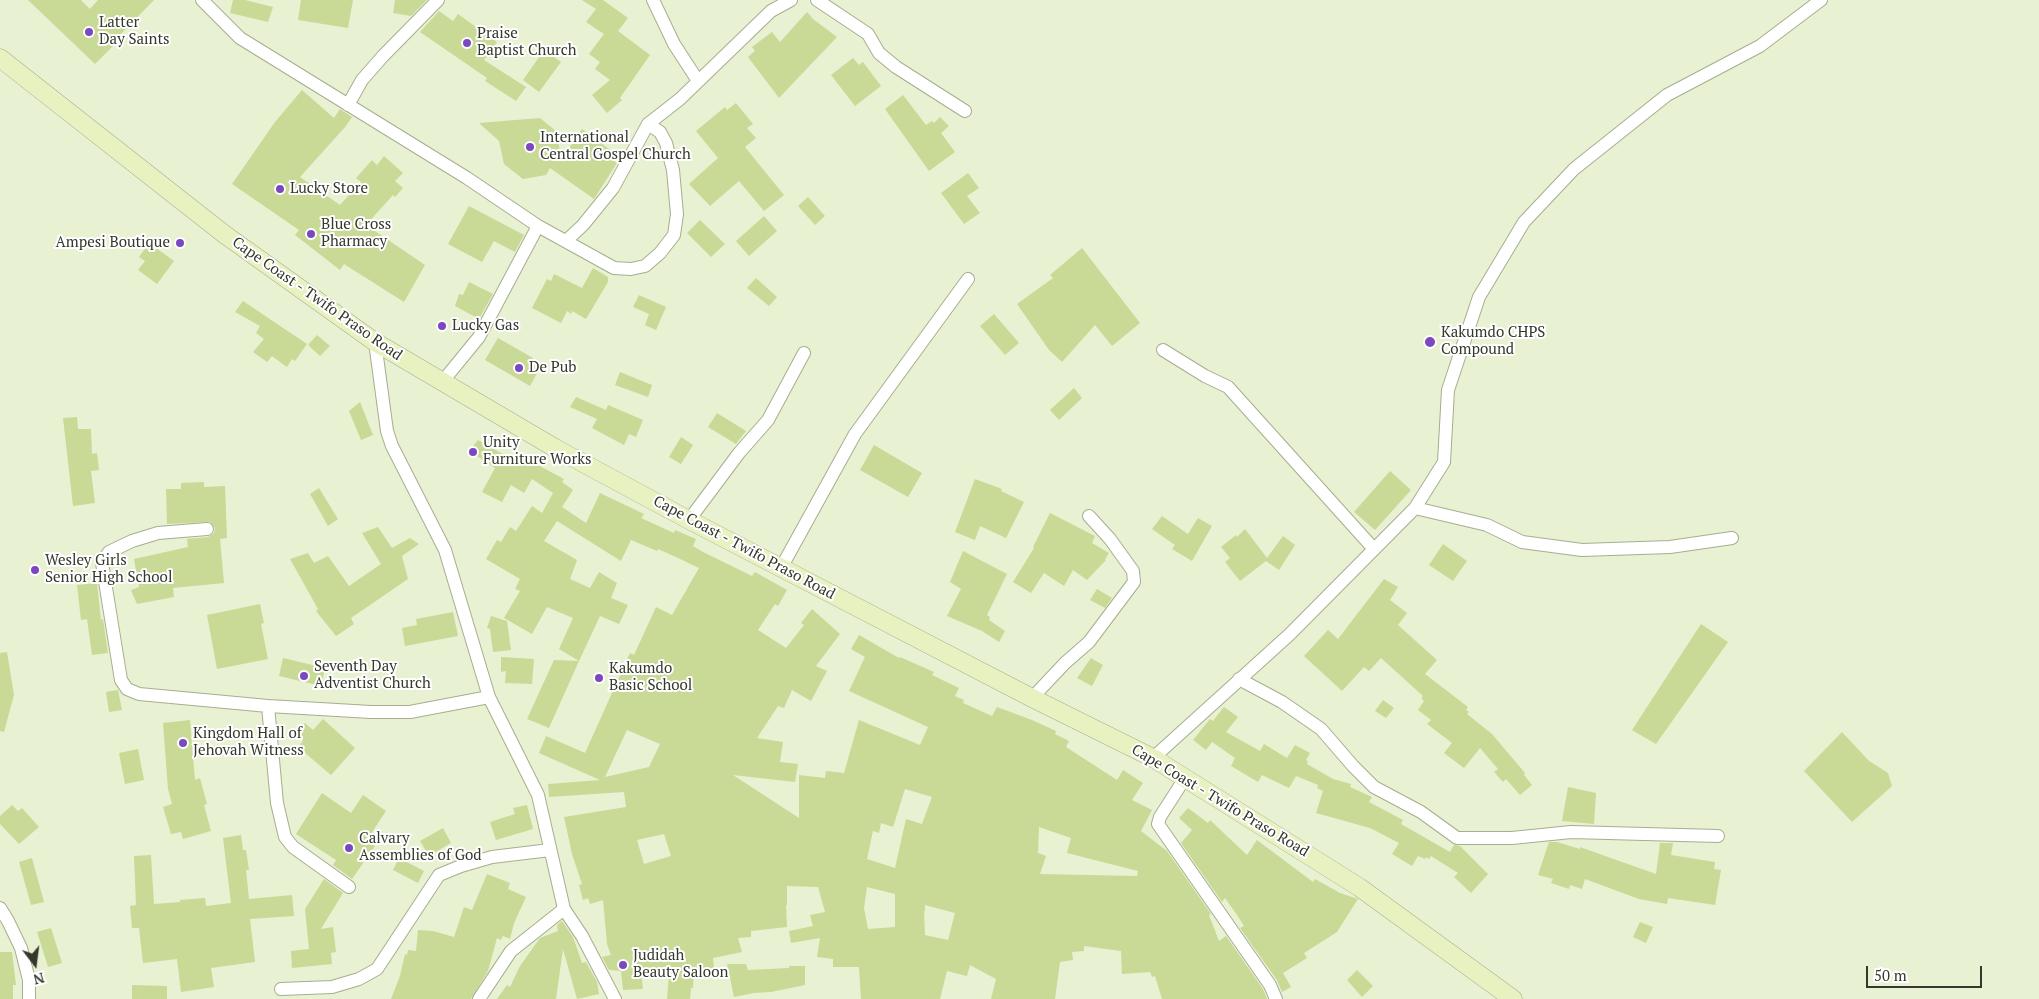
<!DOCTYPE html>
<style>
body{margin:0}
#map{position:relative;width:2039px;height:999px;overflow:hidden;background:#e8f1d2;font-family:"PT Serif",serif}
canvas{display:block}
.north{position:absolute;left:10px;top:939px;width:50px;height:50px;-webkit-text-stroke:4px #fff;paint-order:stroke;rotate:165deg;font-size:14px;font-weight:700;line-height:20px;text-align:center;color:#34372b}
.north::after{content:'';display:block;margin:auto;width:18px;height:22px;background:#34372b;clip-path:polygon(50% 0,100% 100%,50% 72%,0 100%)}
.scale{position:absolute;left:1866px;top:966px;width:116px;height:22px;box-sizing:border-box;border:2px solid #34372b;border-top:0;padding-left:6px;font-size:15px;line-height:18px;white-space:nowrap;color:#34372b;-webkit-text-stroke:4px #fff;paint-order:stroke}
</style>
<div id="map">
<canvas width="2039" height="999"></canvas>
<div class="north">N</div>
<div class="scale">50 m</div>
</div>
<script>
const g = document.querySelector('canvas').getContext('2d');
g.lineJoin = 'round';
function paint(path, color) { g.fillStyle = color; g.fill(path, 'evenodd'); }
const toPath = rows => new Path2D(rows.map(r => 'M' + r).join(''));
function stroke(path, color, width, dash) { g.strokeStyle = color; g.lineWidth = width; g.lineCap = dash ? 'butt' : 'round'; g.setLineDash(dash || []); g.stroke(path); }
function drawText(font, color, halo, rows, align = 'center') {
  g.font = font + ' "PT Serif",serif'; g.lineWidth = 4; g.setLineDash([]); g.textBaseline = 'middle'; g.strokeStyle = halo; g.fillStyle = color; for (const [text, x, y, turn = 0] of rows) {
    g.save(); g.translate(x, y); g.rotate((+turn || 0) * Math.PI / 180); g.textAlign = isNaN(turn) ? turn : align; if (halo) g.strokeText(text, 0, 0); g.fillText(text, 0, 0); g.restore();
  }
}
paint(toPath([
 [28,0,81,0,90,9,98,0,154,0,119,36,121,38,95,64],
 [233,0,245,0,273,7,268,22,230,13],
 [301,0,353,0,348,28,298,20],
 [395,0,427,0,411,16,393,13],
 [582,0,603,0,628,18,618,31,650,55,620,98,622,100,607,113,592,95,610,80,595,69,600,62,589,54,604,34,586,22,596,9],
 [439,11,453,21,458,14,497,42,484,60,526,87,516,101,485,81,487,78,420,32],
 [807,12,813,19,837,37,779,98,748,57,755,51,752,47,772,32,780,42],
 [544,50,561,62,539,92,523,80],
 [853,58,859,65,863,62,881,86,855,106,831,75],
 [302,90,334,118,340,109,352,117,346,126,300,177,340,205,361,182,356,178,372,160,377,165,384,156,403,173,395,181,403,188,395,197,393,195,366,225,425,265,404,302,344,264,340,270,295,235,299,230,232,184,275,122],
 [903,95,926,125,932,121,934,123,940,117,949,126,941,133,955,152,929,171,885,109],
 [736,103,753,124,747,128,756,138,745,147,784,195,764,211,739,181,710,206,689,184,718,158,696,131,725,107,727,110],
 [540,118,557,132,561,160,582,129,612,151,607,156,617,163,594,199,550,168,546,175,523,179,504,164,499,141,479,123],
 [968,173,979,188,967,196,980,213,964,224,941,193],
 [808,197,825,216,815,225,798,206],
 [469,206,524,235,515,252,494,241,482,262,448,244],
 [764,216,777,231,749,256,736,241],
 [700,220,725,244,711,257,687,233],
 [149,243,174,261,157,284,138,270,145,261,139,257],
 [1082,248,1140,323,1112,346,1095,325,1062,362,1049,350,1017,304,1053,278,1050,275],
 [593,268,608,277,608,282,586,319,572,311,571,314,567,311,561,323,532,308,547,279,551,281,554,274,582,288],
 [756,278,777,297,769,306,747,288],
 [469,282,493,294,479,319,455,306,459,294,463,295],
 [639,295,666,307,656,330,645,325,649,314,633,307],
 [243,301,307,344,295,361,292,359,287,367,272,356,267,362,253,352,264,339,256,333,260,326,235,312],
 [994,314,1019,343,1005,355,980,326],
 [317,335,330,346,320,356,308,345],
 [498,338,533,358,530,364,539,370,530,386,485,360],
 [620,372,652,385,648,397,615,385],
 [1074,388,1082,398,1059,420,1050,410],
 [576,397,606,410,608,405,643,420,636,437,629,434,624,445,592,428,597,419,570,407],
 [360,402,373,435,361,440,349,411],
 [717,413,746,431,736,444,708,427],
 [77,417,78,429,91,429,92,454,97,453,99,470,91,471,95,503,73,506,63,418],
 [681,437,693,445,681,464,669,457],
 [478,440,508,457,509,455,519,460,521,456,564,479,562,482,573,490,562,507,586,523,600,493,644,514,641,518,674,533,675,530,696,539,693,546,703,552,752,576,755,572,787,590,778,606,775,604,758,630,786,648,804,625,801,623,812,609,840,634,816,666,827,671,811,701,792,690,784,708,778,706,757,738,783,742,780,762,798,764,795,782,733,775,799,818,799,775,825,778,826,771,844,773,859,720,920,745,928,727,849,691,865,657,851,649,859,635,899,658,900,657,934,672,932,675,959,688,955,696,964,700,963,703,992,716,997,707,1032,720,1056,731,1055,734,1069,741,1066,747,1117,780,1123,770,1143,783,1132,800,1152,810,1141,831,1167,851,1211,914,1209,915,1219,941,1226,936,1263,989,1267,999,1162,999,1155,976,1152,977,1150,972,1122,974,1121,951,1084,946,1084,951,1072,952,1073,960,1060,962,1055,999,991,999,996,979,970,965,967,976,947,971,940,999,861,999,859,967,833,967,833,959,817,957,820,938,791,943,789,931,813,926,810,915,825,912,818,887,787,886,787,905,786,905,787,927,751,931,751,937,738,938,742,952,713,958,714,968,694,971,693,988,691,988,690,999,667,999,669,973,641,971,643,989,623,990,621,971,609,970,602,957,611,955,607,944,603,900,590,904,588,898,583,900,579,885,582,884,572,854,564,817,626,807,624,792,549,797,548,784,600,780,539,753,546,736,585,753,630,653,634,655,656,607,672,615,699,568,678,558,658,549,657,551,631,540,621,561,557,521,544,541,577,560,570,579,590,588,599,572,617,583,611,598,628,605,619,624,600,616,579,661,559,649,573,618,547,607,532,634,504,618,520,591,515,589,520,579,486,559,497,540,501,542,510,527,516,531,532,506,542,513,553,493,532,479,524,493,511,485,502,502,482,492,495,468,469,451],
 [627,730,660,744,649,767,605,777],
 [905,789,932,797,922,824,906,819,895,868,867,859,873,831,879,833,881,823,893,827],
 [1039,827,1071,838,1067,853,1138,871,1137,876,1040,874,1046,856,1038,853],
 [664,834,671,856,644,864,637,840],
 [867,887,895,894,895,927,868,929,864,908],
 [925,905,955,913,948,940,925,935,924,911,925,911],
 [874,445,922,473,908,497,860,470],
 [1390,471,1411,490,1375,530,1354,512],
 [975,479,1002,489,1001,491,1024,502,1006,538,980,526,975,540,955,532],
 [204,482,204,487,225,486,227,538,220,539,224,583,173,588,174,597,137,604,131,590,139,587,134,559,188,547,187,539,208,537,214,533,215,528,210,522,167,524,166,489,181,489,181,483],
 [319,488,338,519,328,526,310,494],
 [1050,513,1095,536,1092,543,1109,553,1105,559,1106,560,1087,580,1073,570,1064,586,1044,573,1031,593,1013,582,1034,548,1033,547],
 [1162,516,1188,534,1198,518,1212,526,1192,561,1172,549,1175,545,1152,529],
 [378,527,392,548,410,538,419,544,402,556,408,579,351,618,354,624,336,636,316,611,318,609,290,559,308,553,314,563,328,556,349,586,381,564,362,533],
 [1245,529,1267,558,1283,536,1295,545,1279,570,1266,561,1240,581,1225,562,1230,558,1221,547,1236,535,1237,537],
 [1443,544,1467,561,1453,581,1429,565],
 [963,551,1007,574,987,615,990,617,989,620,1005,631,999,642,982,631,947,616,961,589,950,582],
 [1384,579,1398,587,1390,600,1407,613,1398,625,1437,660,1425,674,1468,707,1466,710,1469,712,1467,714,1492,734,1525,773,1524,775,1532,785,1520,795,1506,779,1503,782,1494,772,1498,769,1480,748,1464,768,1444,753,1452,743,1427,724,1431,720,1418,710,1424,701,1421,698,1423,696,1381,658,1369,671,1364,667,1342,691,1304,656,1328,630,1338,639],
 [97,583,101,620,103,619,108,653,92,655,87,619,81,620,77,585],
 [1097,589,1112,598,1105,608,1090,600],
 [260,604,264,623,261,624,268,659,217,669,207,615],
 [453,612,458,636,405,646,402,628,417,625,416,619],
 [491,616,507,621,511,650,493,652,490,629,487,628],
 [1701,624,1728,642,1656,744,1632,730],
 [7,652,14,695,4,732,0,731,0,653],
 [501,657,534,659,532,684,505,683,506,671,501,672],
 [283,658,325,668,321,686,279,676],
 [1091,658,1103,665,1092,686,1077,678],
 [554,660,579,661,549,728,527,719],
 [118,690,122,710,109,712,106,692],
 [1383,700,1394,708,1386,718,1375,711],
 [1224,707,1238,717,1226,732,1260,751,1264,744,1287,758,1295,745,1310,753,1306,760,1308,761,1307,764,1333,779,1351,784,1350,787,1372,797,1369,802,1403,820,1401,824,1450,852,1454,845,1460,846,1488,874,1471,893,1454,877,1458,873,1431,856,1429,859,1426,857,1425,859,1418,856,1412,866,1392,854,1399,843,1370,828,1316,813,1323,791,1317,788,1318,785,1296,776,1289,788,1262,775,1258,782,1231,766,1235,758,1212,742,1206,750,1193,740,1210,719,1213,721],
 [323,719,355,748,331,775,298,747,303,741,295,734,305,723,313,730],
 [190,720,195,780,200,778,207,804,204,805,211,831,183,839,181,832,171,834,163,807,172,804,168,789,163,723],
 [1842,732,1869,761,1888,773,1892,786,1852,822,1804,771],
 [138,749,144,780,125,784,119,753],
 [1568,787,1596,793,1594,824,1562,821],
 [322,793,351,813,363,795,386,811,367,840,375,846,352,879,333,865,336,860,296,834],
 [12,805,18,811,22,808,39,827,19,844,0,824,0,816],
 [527,805,533,829,496,840,490,822,515,814,513,808],
 [1188,808,1208,823,1210,820,1247,855,1257,840,1313,882,1315,879,1340,893,1358,899,1337,932,1304,953,1307,958,1283,973,1291,987,1282,992,1277,980,1240,928,1244,926,1237,915,1225,898,1222,902,1181,843,1192,830,1179,818],
 [443,828,451,843,429,856,420,841],
 [241,835,243,850,246,850,249,870,246,870,249,899,292,895,294,916,250,919,255,962,211,968,214,987,181,992,177,959,143,963,139,928,132,928,130,906,136,905,134,856,151,855,154,904,180,902,180,900,205,898,206,906,231,903,223,838],
 [1549,842,1557,842,1580,849,1580,847,1656,874,1660,843,1673,843,1671,855,1715,862,1714,869,1721,870,1715,905,1668,898,1667,904,1639,899,1585,879,1582,889,1570,885,1569,889,1551,883,1553,879,1538,875],
 [32,858,44,902,31,905,19,862],
 [399,858,424,871,418,883,393,870],
 [487,874,510,883,508,889,526,897,514,923,510,939,503,936,501,940,497,938,488,971,471,999,391,999,400,976,405,954,407,955,408,950,416,951,418,930,433,931,454,937,464,907,472,910],
 [324,879,343,893,321,929,333,927,336,952,331,953,332,964,292,968,291,951,309,949,305,909],
 [562,921,573,937,582,963,586,962,597,982,599,994,577,999,563,949,556,999,497,999,507,985,510,987,520,966,540,938,558,931,557,925],
 [1640,922,1653,927,1646,943,1633,937],
 [51,928,62,963,48,967,37,932],
 [0,952,12,952,16,985,13,985,13,999,0,999],
 [727,964,746,964,748,970,789,968,789,966,805,966,805,985,771,992,754,993,734,997],
 [1357,970,1373,986,1362,997,1347,980],
 [132,985,167,986,167,999,132,999]
]), '#c8da96');
const street = toPath([
 [202,0,240,38,467,178,538,226,479,337,443,381],
 [653,0,674,44,698,81],
 [817,0,868,34,879,53,896,67,965,111],
 [348,105,362,80,383,56,438,0],
 [538,226,614,268,631,269,645,266,660,253,674,235,677,214,673,170,666,143,660,132,648,124],
 [566,241,583,225,613,188,648,124,680,99,771,11,791,0],
 [375,342,387,431,392,446,445,550,489,697,538,795,564,909,511,951,479,999],
 [1163,350,1205,376,1228,387,1374,549],
 [1415,508,1487,525,1522,542,1582,550,1670,547,1732,538],
 [689,520,739,453,768,420,804,353],
 [207,529,158,533,132,541,109,552,102,563,121,680,127,689,139,694,268,706,371,712,410,712,489,697],
 [781,568,855,434,968,279],
 [1239,679,1282,702,1321,729,1353,766,1374,787,1421,812,1457,838,1512,838,1571,832,1718,836],
 [1032,698,1065,663,1089,642,1134,582,1133,571,1110,539,1089,516],
 [268,706,277,803,285,837,293,847,349,887],
 [1153,758,1290,634,1415,508,1444,462,1448,390,1479,297,1524,222,1574,169,1667,95,1760,46,1821,0],
 [1185,778,1160,817,1158,824,1270,985,1276,999],
 [0,908,8,921,21,948,29,980,29,999],
 [564,909,582,936,615,999],
 [281,989,332,987,359,979,377,969,439,875,461,866,492,857,550,850]
]);
const secondary = toPath([
 [0,58,224,234,375,342,555,448,689,520,1032,698,1153,758,1359,887,1513,999]
]);
stroke(street, '#a6ae90', 14);
stroke(secondary, '#a6ae90', 19);
stroke(street, '#fff', 12);
stroke(secondary, '#e8f2c1', 18);
for (const [x, y, r, color] of [
 [89,32,5,"#7c48bf"],
 [467,43,5,"#7c48bf"],
 [530,147,5,"#7c48bf"],
 [280,189,5,"#7c48bf"],
 [311,234,5,"#7c48bf"],
 [180,243,5,"#7c48bf"],
 [442,326,5,"#7c48bf"],
 [1430,342,6,"#7c48bf"],
 [519,368,5,"#7c48bf"],
 [473,452,5,"#7c48bf"],
 [35,570,5,"#7c48bf"],
 [304,676,5,"#7c48bf"],
 [599,678,5,"#7c48bf"],
 [183,743,5,"#7c48bf"],
 [349,848,5,"#7c48bf"],
 [623,965,5,"#7c48bf"]
]) { const dot = new Path2D(); dot.arc(x, y, r, 0, 2 * Math.PI); g.fillStyle = color; g.fill(dot); stroke(dot, '#fff', 2); }
drawText('15px', '#34372b', '#fff', [
 ["Latter",99,23],
 ["Day Saints",99,40],
 ["Praise",477,34],
 ["Baptist Church",477,51],
 ["International",540,138],
 ["Central Gospel Church",540,155],
 ["Lucky Store",290,189],
 ["Blue Cross",321,225],
 ["Pharmacy",321,242],
 ["Ampesi Boutique",170,243,"right"],
 ["Lucky Gas",452,326],
 ["Kakumdo CHPS",1441,333],
 ["Compound",1441,350],
 ["De Pub",529,368],
 ["Unity",483,443],
 ["Furniture Works",483,460],
 ["Wesley Girls",45,561],
 ["Senior High School",45,578],
 ["Seventh Day",314,667],
 ["Adventist Church",314,684],
 ["Kakumdo",609,669],
 ["Basic School",609,686],
 ["Kingdom Hall of",193,734],
 ["Jehovah Witness",193,751],
 ["Calvary",359,839],
 ["Assemblies of God",359,856],
 ["Judidah",633,956],
 ["Beauty Saloon",633,973]
], 'left');
drawText('15px', '#34372b', '#fff', [
 ["Cape Coast - Twifo Praso Road",317,299,35],
 ["Cape Coast - Twifo Praso Road",744,548,28],
 ["Cape Coast - Twifo Praso Road",1220,801,31]
]);
</script>
